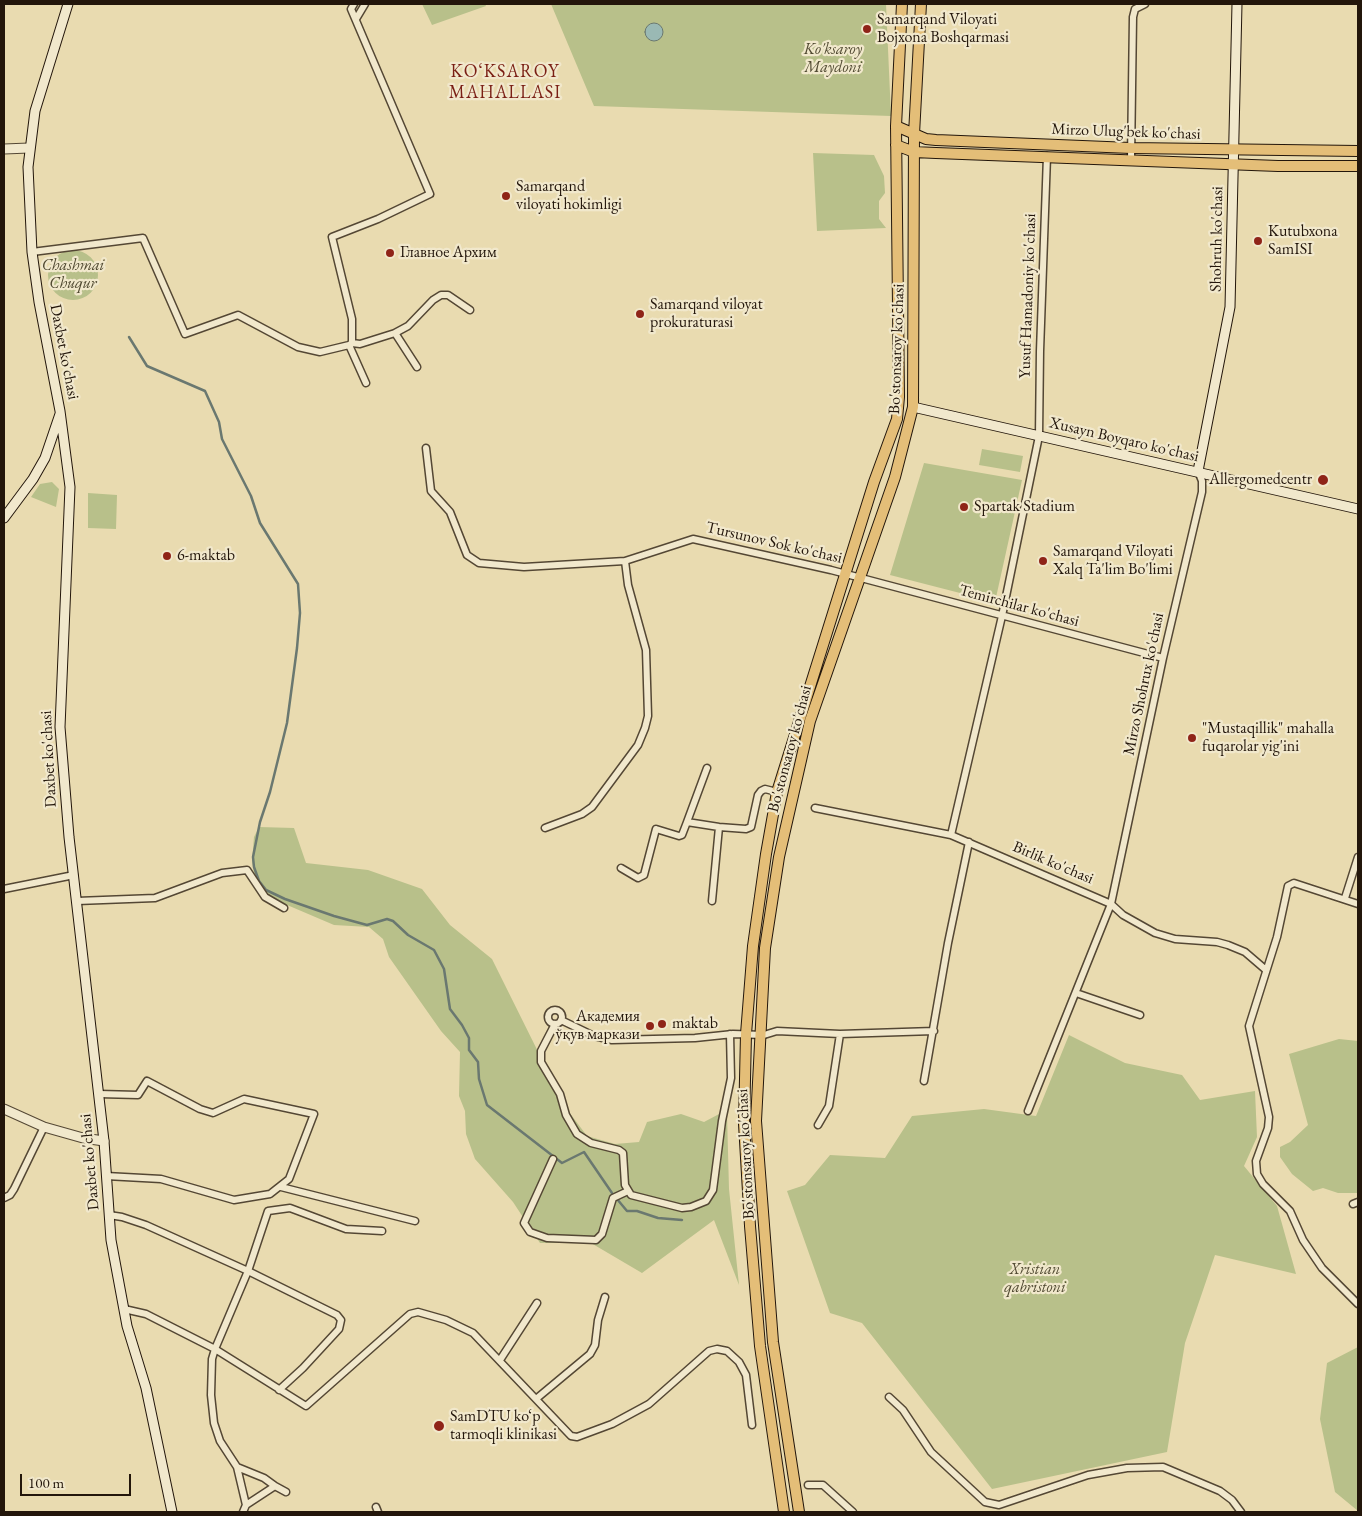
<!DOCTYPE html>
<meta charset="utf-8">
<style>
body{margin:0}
#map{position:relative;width:1362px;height:1516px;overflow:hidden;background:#e9dbb0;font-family:"EB Garamond",serif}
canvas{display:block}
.frame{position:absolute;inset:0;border:5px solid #23160b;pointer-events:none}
.scale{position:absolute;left:20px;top:1474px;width:111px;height:22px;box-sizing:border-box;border:2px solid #23160b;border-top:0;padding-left:6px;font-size:15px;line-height:18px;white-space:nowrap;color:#23160b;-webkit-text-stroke:4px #f1e8cc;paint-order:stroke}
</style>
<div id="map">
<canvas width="1362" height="1516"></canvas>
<div class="frame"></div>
<div class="scale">100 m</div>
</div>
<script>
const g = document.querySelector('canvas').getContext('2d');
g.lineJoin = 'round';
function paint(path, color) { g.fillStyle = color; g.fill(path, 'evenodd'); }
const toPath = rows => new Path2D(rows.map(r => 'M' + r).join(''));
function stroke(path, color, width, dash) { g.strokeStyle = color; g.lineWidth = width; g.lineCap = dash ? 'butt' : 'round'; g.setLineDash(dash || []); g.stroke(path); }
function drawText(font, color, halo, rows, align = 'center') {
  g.font = font + ' "EB Garamond",serif'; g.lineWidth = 4.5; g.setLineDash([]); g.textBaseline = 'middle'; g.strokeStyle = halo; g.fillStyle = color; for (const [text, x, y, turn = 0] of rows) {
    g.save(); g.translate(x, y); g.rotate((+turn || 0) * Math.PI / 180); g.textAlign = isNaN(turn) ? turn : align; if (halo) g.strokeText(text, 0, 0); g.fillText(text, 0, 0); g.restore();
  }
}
paint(toPath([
 [422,4,485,4,486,6,432,25],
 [551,4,886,4,891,116,594,106],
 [813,153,874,155,884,176,885,193,879,201,879,219,886,228,817,231],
 '48 275a25 25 0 1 1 50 0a25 25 0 1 1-50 0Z',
 [982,449,1023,456,1020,472,979,465],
 [924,463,1022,480,995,602,890,575],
 [52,482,59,489,56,507,31,497,40,484],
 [88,493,117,495,116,529,88,528],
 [259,827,294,828,306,863,368,870,422,889,450,925,492,959,566,1108,587,1136,615,1144,639,1142,647,1122,681,1114,704,1122,721,1113,727,1114,729,1189,739,1285,714,1220,642,1273,591,1243,540,1243,513,1202,475,1159,466,1134,465,1111,459,1096,460,1052,441,1031,389,957,383,939,369,927,334,925,266,896,255,880,252,861,254,837],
 [1069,1035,1125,1063,1182,1075,1200,1100,1255,1091,1257,1137,1244,1166,1277,1206,1296,1274,1215,1255,1185,1343,1167,1452,992,1489,862,1323,830,1313,787,1191,805,1185,830,1155,885,1158,912,1116,984,1109,1036,1116],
 [1339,1039,1358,1041,1358,1193,1338,1193,1323,1188,1313,1191,1292,1174,1280,1157,1280,1147,1290,1142,1308,1125,1289,1054],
 [1358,1347,1358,1511,1335,1492,1320,1419,1327,1363]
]), '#b8c08a');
const water = toPath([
 '645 32a9 9 0 1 1 18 0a9 9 0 1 1-18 0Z'
]);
paint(water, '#9ab9b4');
stroke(water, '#6a7870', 1);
stroke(toPath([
 [129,337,147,366,205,391,219,422,222,439,251,496,260,523,298,584,300,613,297,648,287,723,270,792,260,822,253,857,254,867,259,881,266,890,285,899,334,916,367,925,387,919,393,921,408,935,434,950,444,969,450,1009,462,1025,469,1038,469,1050,478,1062,479,1079,487,1105,562,1163,584,1152,612,1193],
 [617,1199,627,1211,637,1211,658,1218,682,1220]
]), '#6a7870', 2.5);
const minor = toPath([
 [356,19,365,4],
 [1131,159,1133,17,1135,9,1145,4],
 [32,252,143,238,185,334,238,315,298,347,320,352,349,345,352,343,352,319,332,237,378,219,430,194,351,9,354,4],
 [395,333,408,326,433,300,441,295,448,295,470,310],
 [352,343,360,344,395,333,417,367],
 [349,345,366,383],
 [426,448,431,491,450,512,467,555,479,563,524,567,625,561,693,539,831,570,1163,658],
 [815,808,951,835,1111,904,1123,915,1155,933,1175,939,1217,942,1228,945,1245,952,1266,970],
 [687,822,707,768],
 [545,828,582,814,592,807,638,745,645,728,648,716,646,650,628,585,625,561],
 [951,835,1002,616,1039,436,1040,351,1047,156],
 [621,868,638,878,644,875,656,829,679,836,682,835,687,822,719,827,746,829,751,827,758,795,761,791,765,789,777,792],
 [4,889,74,875],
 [1345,898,1358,857],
 [77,901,155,898,222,873,247,870,265,897,284,908],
 [712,901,719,827],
 [1358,904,1294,883,1288,886,1277,937,1249,1026,1269,1117,1268,1128,1256,1161,1257,1174,1263,1184,1290,1211,1303,1240,1322,1268,1358,1304],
 [1076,993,1140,1015],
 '548 1017a7 7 0 1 1 14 0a7 7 0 1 1-14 0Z',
 [561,1020,594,1036,612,1040,695,1038,733,1034,764,1035,777,1031,840,1034,934,1031],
 [555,1024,541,1051,541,1062,560,1094,566,1115,577,1134,591,1143,619,1150,623,1153,625,1185,631,1195,682,1208,691,1207,706,1201,713,1190,722,1121,731,1078,730,1034],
 [924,1081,948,943,969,842],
 [99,1094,138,1095,147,1081,200,1109,213,1113,244,1099,314,1114,289,1179,270,1194,234,1200,161,1179,106,1176],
 [1028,1111,1111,904,1163,658,1202,492,1202,481,1198,471],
 [818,1125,829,1106,840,1034],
 [553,1159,524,1223,530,1232,547,1238,596,1240,602,1234,613,1198,628,1191],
 [281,1187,415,1221],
 [4,1198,10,1195,14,1189,44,1127],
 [1353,1204,1358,1202],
 [109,1215,122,1217,146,1225,248,1271,215,1349,212,1359,211,1395,214,1423,220,1441,237,1467,246,1505,243,1512],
 [124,1309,146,1314,215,1349,306,1406,410,1314,418,1312,446,1320,473,1333,571,1436,577,1437,612,1424,649,1404,709,1351,717,1349,727,1351,739,1362,746,1375,752,1425],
 [500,1360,537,1303],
 [279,1390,303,1368,339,1329,341,1320,337,1315,248,1271,268,1211,290,1208,346,1229,382,1231],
 [889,1397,903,1410,931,1452,985,1502,999,1505,1088,1475,1127,1468,1163,1467,1220,1491,1232,1500,1241,1512],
 [536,1399,590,1354,595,1345,598,1320,605,1297],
 [237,1467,264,1478,275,1486,246,1505],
 [808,1485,823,1485,853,1512],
 [275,1486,286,1492],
 [376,1507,378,1512]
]);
const tertiary = toPath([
 [4,149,29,148],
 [4,1109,44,1127,83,1138,104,1141]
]);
const secondary = toPath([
 [68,4,35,111,28,167,32,252,39,302,60,411,70,487,60,727,69,837,104,1141,111,1240,127,1326,146,1388,172,1512],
 [913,407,1358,509],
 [1198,471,1230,307,1237,4],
 [4,518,33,479,45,458,60,414]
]);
const primary = toPath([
 [896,126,926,139,936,140,1131,148,1358,151],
 [896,145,914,152,936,153,1278,166,1358,166],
 [784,1512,760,1346,750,1226,744,1124,746,1034,753,946,766,854,777,792,874,482,897,419,899,397,896,126,902,4],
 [799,1512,773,1342,756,1121,765,948,779,857,810,721,895,477,913,407,914,134,921,4]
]);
stroke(minor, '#544734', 9);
stroke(tertiary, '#544734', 11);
stroke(secondary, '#23160b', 11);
stroke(primary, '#23160b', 12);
stroke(minor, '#f1e8cc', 6);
stroke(tertiary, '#f1e8cc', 9);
stroke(secondary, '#f1e8cc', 9);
stroke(primary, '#e4be78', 10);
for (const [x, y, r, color] of [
 [867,29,5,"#8f2418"],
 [506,196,5,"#8f2418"],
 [1258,241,5,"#8f2418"],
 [390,253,5,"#8f2418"],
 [640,314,5,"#8f2418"],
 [1323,480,6,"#8f2418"],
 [964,507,5,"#8f2418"],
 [167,556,5,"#8f2418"],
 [1043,561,5,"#8f2418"],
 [1192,738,5,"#8f2418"],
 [662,1024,5,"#8f2418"],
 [650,1026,5,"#8f2418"],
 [439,1426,6,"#8f2418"]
]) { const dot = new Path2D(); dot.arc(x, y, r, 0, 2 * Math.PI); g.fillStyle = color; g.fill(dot); stroke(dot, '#f1e8cc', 2); }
drawText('16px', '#23160b', '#f1e8cc', [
 ["Samarqand Viloyati",877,20],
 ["Bojxona Boshqarmasi",877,38],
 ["Samarqand",516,187],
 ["viloyati hokimligi",516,205],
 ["Kutubxona",1268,232],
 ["SamISI",1268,250],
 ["Главное Архим",400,253],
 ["Samarqand viloyat",650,305],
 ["prokuraturasi",650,323],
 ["Allergomedcentr",1312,480,"right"],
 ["Spartak Stadium",974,507],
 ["Samarqand Viloyati",1053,552],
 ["Xalq Ta'lim Bo'limi",1053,570],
 ["6-maktab",177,556],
 ["\"Mustaqillik\" mahalla",1202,729],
 ["fuqarolar yig'ini",1202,747],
 ["Академия",640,1017,"right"],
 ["ўқув маркази",640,1035,"right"],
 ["maktab",672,1024],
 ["SamDTU ko‘p",450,1417],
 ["tarmoqli klinikasi",450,1435]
], 'left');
drawText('italic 16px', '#504931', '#f1e8cc', [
 ["Ko'ksaroy",833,50],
 ["Maydoni",833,68],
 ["Chashmai",73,266],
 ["Chuqur",73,284],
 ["Xristian",1035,1270],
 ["qabristoni",1035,1288]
]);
drawText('16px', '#23160b', '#f1e8cc', [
 ["Mirzo Ulug'bek ko'chasi",1126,132,2],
 ["Shohruh ko'chasi",1217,239,-89],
 ["Yusuf Hamadoniy ko'chasi",1028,296,-88],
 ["Bo'stonsaroy ko'chasi",897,349,-88],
 ["Daxbet ko'chasi",64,352,79],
 ["Xusayn Boyqaro ko'chasi",1124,440,13],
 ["Tursunov Sok ko'chasi",774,543,13],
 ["Temirchilar ko'chasi",1019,606,15],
 ["Mirzo Shohrux ko'chasi",1144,684,-78],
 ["Bo'stonsaroy ko'chasi",790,749,-75],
 ["Daxbet ko'chasi",49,759,-93],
 ["Birlik ko'chasi",1053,863,23],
 ["Bo'stonsaroy ko'chasi",746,1154,-93],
 ["Daxbet ko'chasi",90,1162,-95]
]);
g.letterSpacing = '1px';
drawText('18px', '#7a1f14', '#f1e8cc', [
 ["KO‘KSAROY",505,72],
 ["MAHALLASI",505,93]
]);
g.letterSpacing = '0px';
</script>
